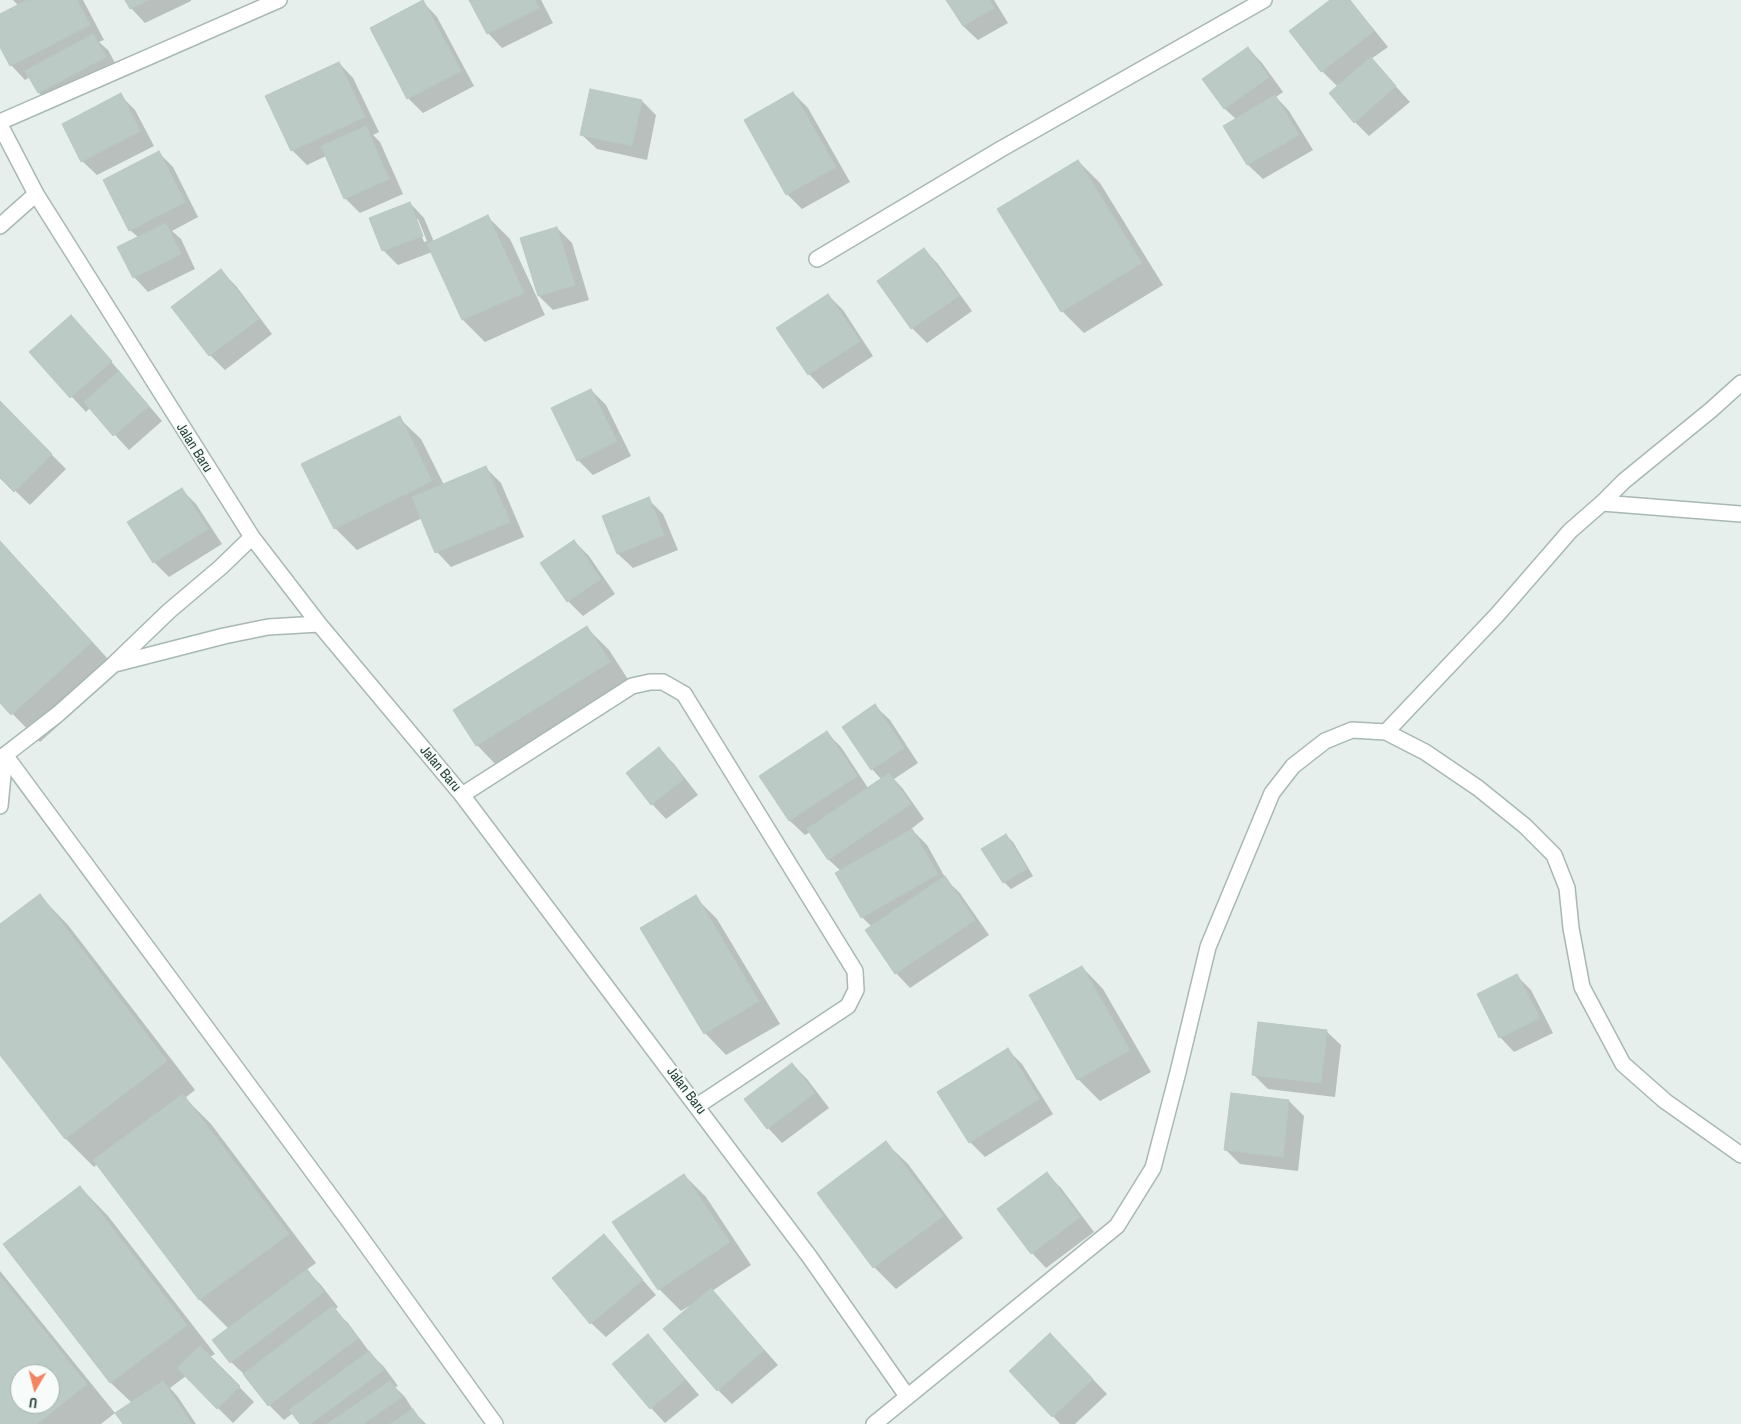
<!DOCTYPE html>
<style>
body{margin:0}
#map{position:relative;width:1741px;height:1424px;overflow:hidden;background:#e6efeb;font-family:"Archivo Narrow",sans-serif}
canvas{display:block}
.north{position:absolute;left:10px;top:1364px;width:50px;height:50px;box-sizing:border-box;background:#f7fbf9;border:1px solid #a3b1ad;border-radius:50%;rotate:188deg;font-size:14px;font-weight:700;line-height:20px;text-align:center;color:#24423a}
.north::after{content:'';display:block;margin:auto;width:18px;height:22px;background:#f4845f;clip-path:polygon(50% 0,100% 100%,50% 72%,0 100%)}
</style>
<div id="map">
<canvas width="1741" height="1424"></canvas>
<div class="north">U</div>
</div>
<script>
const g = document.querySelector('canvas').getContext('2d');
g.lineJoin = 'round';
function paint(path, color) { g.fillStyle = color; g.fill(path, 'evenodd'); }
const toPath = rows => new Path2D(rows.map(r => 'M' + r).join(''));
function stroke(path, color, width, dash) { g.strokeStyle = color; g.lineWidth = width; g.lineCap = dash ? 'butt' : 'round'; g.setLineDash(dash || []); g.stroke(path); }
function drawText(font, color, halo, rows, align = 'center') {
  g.font = font + ' "Archivo Narrow",sans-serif'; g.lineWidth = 4; g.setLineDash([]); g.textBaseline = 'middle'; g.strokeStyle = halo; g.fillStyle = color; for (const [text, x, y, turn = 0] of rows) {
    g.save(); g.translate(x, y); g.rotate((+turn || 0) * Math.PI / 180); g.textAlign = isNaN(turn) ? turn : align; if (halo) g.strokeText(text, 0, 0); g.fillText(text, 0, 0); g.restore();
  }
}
paint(toPath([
 [13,0,83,0,104,40,99,42,108,50,120,72,54,107,39,93,30,77,25,80,11,65,0,44,0,15,19,6],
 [127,0,191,0,191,1,145,23,131,8],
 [471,0,541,0,553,23,502,48,488,33],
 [948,0,994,0,1008,23,978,40,963,26],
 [1332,0,1350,0,1388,47,1371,59,1410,102,1369,136,1355,122,1338,87,1322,71],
 [423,2,437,17,474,86,423,113,408,98],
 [1248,48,1262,63,1283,92,1276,97,1289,111,1313,150,1263,179,1248,165,1225,126,1236,119,1225,109,1204,79],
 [339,63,353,78,379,132,373,135,380,142,403,194,360,213,345,198,326,156,307,165,292,150],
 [793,93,808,108,850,182,802,209,787,194,745,121],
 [120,95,135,110,154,146,97,175,82,161],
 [642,101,656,115,647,160,597,149,582,135],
 [158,152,173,167,198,217,172,231,181,239,195,269,148,292,134,277,139,238,130,230],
 [1078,161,1100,183,1163,285,1084,333,1062,311],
 [410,203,424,218,434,242,488,217,510,239,545,315,485,342,463,320,432,252,398,265,384,251,371,218],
 [415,219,418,219,427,241,424,242],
 [557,228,572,243,589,300,553,310,539,296],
 [924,249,938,264,972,311,927,343,912,328,878,281],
 [221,271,236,286,272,334,225,370,210,355,173,307],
 [828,295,843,310,873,356,823,389,809,374],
 [85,331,162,421,129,450,90,408,86,412,30,352],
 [591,390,606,405,631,456,593,475,578,460,552,409],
 [0,403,66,469,30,505,0,476],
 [399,418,421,439,444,485,486,468,501,483,524,537,451,567,437,552,422,518,357,550,335,528],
 [182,490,196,504,222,544,169,577,154,562,129,522],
 [648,499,663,514,678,550,633,568,618,554,603,517],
 [0,541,119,671,40,742,0,701],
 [574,541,589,556,615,594,583,616,568,601],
 [587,628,609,650,631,684,498,767,477,745],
 [875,706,890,720,918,763,894,779,903,789,924,819,911,829,927,845,947,881,959,892,989,935,910,988,896,973,872,927,862,917,841,871,829,860,810,832,805,835,790,821,761,777,827,733,841,747,868,788,881,779,872,769],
 [659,749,674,764,698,795,666,819,652,804],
 [1006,835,1013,842,1033,876,1011,889,1004,882,983,849],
 [40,896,68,925,195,1090,185,1098,211,1124,316,1263,306,1270,321,1285,338,1307,334,1310,348,1323,371,1354,384,1367,398,1386,395,1387,405,1397,415,1413,426,1424,302,1424,293,1413,284,1420,269,1405,246,1376,231,1362,229,1329,200,1300,97,1164,94,1167,65,1138,0,1053,0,926],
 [695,897,717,919,780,1024,726,1055,705,1033],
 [1082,967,1103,989,1151,1072,1100,1101,1078,1079],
 [1517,976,1531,990,1553,1033,1514,1052,1500,1037],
 [1326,1031,1341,1045,1335,1097,1268,1089,1253,1074],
 [1007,1049,1022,1064,1053,1114,985,1157,970,1142],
 [792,1064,807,1079,829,1108,782,1143,768,1128],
 [1289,1101,1304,1116,1298,1171,1240,1164,1226,1150],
 [886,1143,908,1164,963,1238,896,1289,874,1267],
 [1047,1174,1061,1188,1094,1232,1046,1268,1032,1253],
 [684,1175,706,1197,751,1265,712,1291,778,1365,732,1404,718,1390,690,1307,689,1306,681,1311,659,1289],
 [80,1187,108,1216,215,1354,210,1357,254,1402,233,1423,186,1376,170,1388,178,1397,196,1424,124,1424,132,1403,111,1383,4,1245],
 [604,1236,656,1295,606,1337,591,1323],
 [0,1271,115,1413,101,1424,0,1424],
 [20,1374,50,1374,50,1404,20,1404],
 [1050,1334,1107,1394,1075,1424,1060,1424,1053,1416],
 [648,1336,662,1351,699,1395,665,1423,651,1408]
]), '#0003');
const building = toPath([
 [27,0,77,0,90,25,10,66,0,47,0,14,27,0],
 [125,0,149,0,130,9,125,0],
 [423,0,461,71,407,99,370,28,423,0],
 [469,0,535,0,539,8,487,34,469,0],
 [946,0,989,0,994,8,963,26,946,0],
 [1330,0,1350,0,1374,31,1321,72,1289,31,1330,0],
 [93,34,106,57,38,93,25,71,93,34],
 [1248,47,1269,77,1224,109,1202,79,1248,47],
 [1371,57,1396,86,1354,123,1329,93,1371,57],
 [339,62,365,117,291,151,265,96,339,62],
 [590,89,642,100,632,146,580,135,590,89],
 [793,92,836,167,786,195,744,120,793,92],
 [121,93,140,131,81,162,62,124,121,93],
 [1275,95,1299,135,1247,165,1223,126,1275,95],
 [366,126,389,179,344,199,321,146,366,126],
 [159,151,185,202,129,231,103,180,159,151],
 [1078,160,1142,263,1061,312,997,209,1078,160],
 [410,202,423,236,382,251,369,218,410,202],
 [488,215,524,293,462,320,427,244,488,215],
 [166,223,181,254,133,278,117,247,166,223],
 [557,227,575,285,538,296,520,238,557,227],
 [924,248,959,296,911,329,877,281,924,248],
 [221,269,259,319,209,356,171,307,221,269],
 [828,294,860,341,808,375,776,328,828,294],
 [71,315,112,361,70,398,29,352,71,315],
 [119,371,149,406,113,436,84,402,119,371],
 [591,389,617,441,577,461,551,408,591,389],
 [0,401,52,454,14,492,0,478,0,401],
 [400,416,432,481,334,529,301,464,400,416],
 [486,466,510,522,435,553,412,497,486,466],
 [182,488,208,529,153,563,127,522,182,488],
 [649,497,664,535,617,554,602,516,649,497],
 [574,540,601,579,567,602,540,563,574,540],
 [0,541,92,642,11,715,0,703,0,541],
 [587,626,610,662,476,746,453,710,587,626],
 [875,704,904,748,871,770,842,727,875,704],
 [827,731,857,776,789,821,759,776,827,731],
 [659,747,684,779,651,805,626,773,659,747],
 [889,773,911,804,828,860,807,829,889,773],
 [912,829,938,874,861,918,835,873,912,829],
 [1006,834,1027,869,1003,883,981,849,1006,834],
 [945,876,975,920,895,974,865,930,945,876],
 [40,894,167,1061,65,1139,0,1055,0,924,40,894],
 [696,895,759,1001,704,1034,640,928,696,895],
 [1082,966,1130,1050,1077,1080,1029,995,1082,966],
 [1517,974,1540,1018,1499,1038,1477,994,1517,974],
 [1258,1022,1327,1030,1321,1083,1252,1075,1258,1022],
 [1008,1048,1039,1099,969,1143,937,1092,1008,1048],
 [792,1063,815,1093,767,1129,744,1099,792,1063],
 [1231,1093,1289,1100,1283,1157,1224,1150,1231,1093],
 [183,1094,289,1234,199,1300,93,1160,183,1094],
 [886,1141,943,1216,873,1268,817,1193,886,1141],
 [1047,1172,1080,1217,1031,1254,997,1209,1047,1172],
 [684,1174,730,1242,658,1290,612,1222,684,1174],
 [80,1186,187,1325,110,1383,3,1244,80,1186],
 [604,1234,643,1280,590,1324,552,1278,604,1234],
 [307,1269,324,1292,230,1363,212,1340,307,1269],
 [0,1276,87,1384,37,1424,0,1424,0,1276],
 [20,1374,50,1374,50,1404,20,1404,20,1374],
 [711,1288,764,1350,717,1391,663,1329,711,1288],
 [333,1306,358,1338,268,1406,243,1374,333,1306],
 [1050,1333,1093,1379,1052,1417,1009,1371,1050,1333],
 [648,1334,685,1380,650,1409,612,1364,648,1334],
 [200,1346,240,1386,217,1409,177,1368,200,1346],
 [369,1351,384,1370,310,1424,300,1424,289,1410,369,1351],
 [163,1381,192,1424,123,1424,115,1413,163,1381],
 [390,1381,402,1397,363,1424,327,1424,390,1381],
 [413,1409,423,1424,390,1424,413,1409]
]);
paint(building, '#bbcac4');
stroke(building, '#b8c9c2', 1);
const service = toPath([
 [1602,503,1741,514],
 [0,806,5,755]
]);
const minor = toPath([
 [0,122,279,0],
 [36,194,252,537,319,624,462,795,809,1256,907,1396],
 [817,259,1001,149,1264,0],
 [115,664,224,636,268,627,319,624],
 [1386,732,1497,615,1570,531,1602,503,1624,481,1711,410,1741,383],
 [5,755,349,1221,495,1424],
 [0,759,58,714,113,665,169,611,221,567,252,537],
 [462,795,632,686,650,682,663,682,684,694,855,971,856,990,848,1006,697,1106],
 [874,1424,1117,1226,1153,1168,1178,1072,1208,947,1272,793,1293,766,1325,741,1352,730,1386,732,1425,752,1478,788,1525,826,1554,855,1567,888,1571,928,1582,987,1623,1064,1665,1101,1741,1155]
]);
const tertiary = toPath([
 [0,125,36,194,0,226]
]);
stroke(service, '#a8b8b2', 18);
stroke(minor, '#a8b8b2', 18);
stroke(tertiary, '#a8b8b2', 18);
stroke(service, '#fff', 15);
stroke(minor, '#fff', 15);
stroke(tertiary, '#fff', 15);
drawText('14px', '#24423a', '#f7fbf9', [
 ["Jalan Baru",194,448,58],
 ["Jalan Baru",440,769,50],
 ["Jalan Baru",686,1091,53]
]);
</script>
